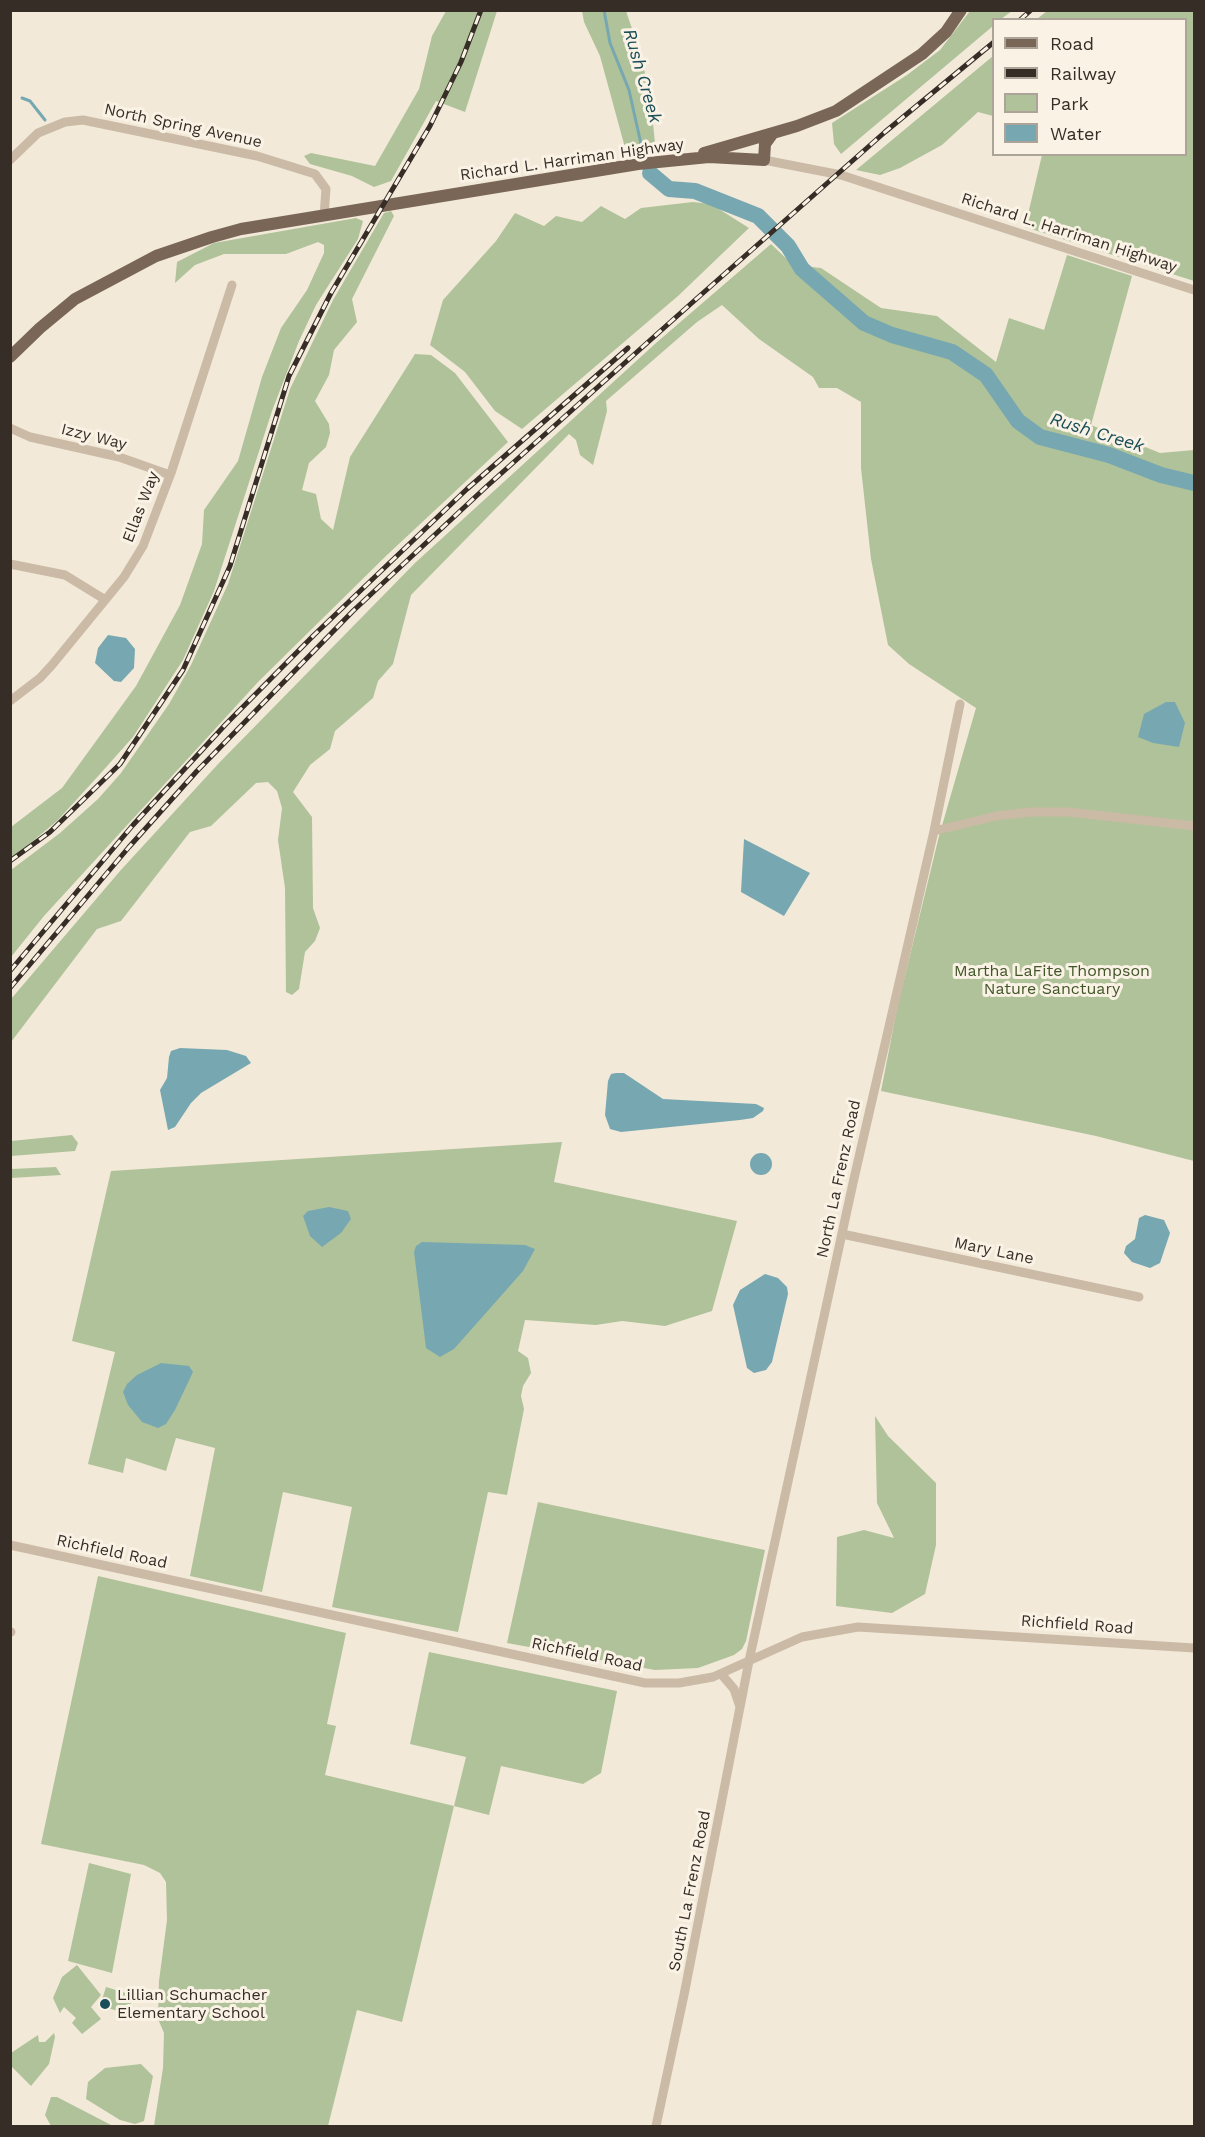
<!DOCTYPE html>
<style>
body{margin:0}
#map{position:relative;width:1205px;height:2137px;overflow:hidden;background:#f2e9d9;font-family:"Work Sans",sans-serif}
canvas{display:block}
.frame{position:absolute;inset:0;border:12px solid #362d26;pointer-events:none}
.legend{position:absolute;left:992px;top:18px;width:195px;height:138px;box-sizing:border-box;background:#faf3e5;border:2px solid #aca499;margin:0;padding:8px 10px;list-style:none;font-size:18px;color:#362d26}
.legend li{display:flex;align-items:center;gap:12px;height:30px}
.legend b{width:30px;border:2px solid #aca499}
</style>
<div id="map">
<canvas width="1205" height="2137"></canvas>
<div class="frame"></div>
<ul class="legend">
<li><b style="height:8px;background:#796657"></b>Road</li>
<li><b style="height:8px;background:#362d26"></b>Railway</li>
<li><b style="height:16px;background:#b0c299"></b>Park</li>
<li><b style="height:16px;background:#77a8b1"></b>Water</li>
</ul>
</div>
<script>
const g = document.querySelector('canvas').getContext('2d');
g.lineJoin = 'round';
function paint(path, color) { g.fillStyle = color; g.fill(path, 'evenodd'); }
const toPath = rows => new Path2D(rows.map(r => 'M' + r).join(''));
function stroke(path, color, width, dash) { g.strokeStyle = color; g.lineWidth = width; g.lineCap = dash ? 'butt' : 'round'; g.setLineDash(dash || []); g.stroke(path); }
function drawText(font, color, halo, rows, align = 'center') {
  g.font = font + ' "Work Sans",sans-serif'; g.lineWidth = 6; g.setLineDash([]); g.textBaseline = 'middle'; g.strokeStyle = halo; g.fillStyle = color; for (const [text, x, y, turn = 0] of rows) {
    g.save(); g.translate(x, y); g.rotate((+turn || 0) * Math.PI / 180); g.textAlign = isNaN(turn) ? turn : align; if (halo) g.strokeText(text, 0, 0); g.fillText(text, 0, 0); g.restore();
  }
}
paint(toPath([
 [446,11,497,11,465,112,436,101,391,181,374,187,352,176,310,164,304,156,311,153,375,166,419,89,432,36],
 [582,11,626,11,640,52,650,95,655,143,650,153,627,155,600,56,584,22],
 [970,11,1012,11,1001,19,994,20,993,26,841,154,834,144,832,123,907,75,940,50],
 [1047,11,1194,11,1194,281,1025,227,1042,155,1186,154,1186,20,1037,19],
 [993,56,993,116,978,112,942,145,900,168,880,175,856,170],
 [693,202,711,204,749,228,678,296,522,429,495,411,465,372,430,345,443,300,496,241,515,213,544,226,556,216,582,222,601,206,625,219,641,208],
 [391,211,394,216,352,299,357,322,334,350,329,375,315,401,329,424,330,433,326,447,309,463,302,490,316,494,321,519,333,530,350,457,415,354,431,355,455,373,508,442,387,555,258,682,44,916,11,957,11,870,60,833,98,799,121,773,169,704,191,665,228,584,290,389,333,300,384,213],
 [356,218,363,221,358,239,316,305,299,341,272,411,214,591,183,660,133,737,100,774,57,821,11,859,11,827,62,788,136,686,180,605,202,544,204,510,238,461,262,377,281,328,307,290,324,253,324,245,318,242,286,254,224,254,195,265,175,283,177,262,214,243],
 [771,244,793,265,821,268,881,308,937,316,996,362,1009,318,1044,330,1067,255,1132,276,1091,425,1160,453,1194,450,1194,1161,1096,1136,881,1091,897,1009,939,836,976,708,909,664,888,645,871,559,861,468,861,402,837,388,819,388,813,377,759,339,722,305,697,322,606,401,607,411,593,465,580,455,576,440,569,434,411,595,393,664,378,681,373,698,335,731,330,749,310,765,293,792,312,817,313,908,320,928,315,941,305,952,299,989,292,995,286,992,285,888,278,840,282,808,277,791,268,782,256,783,211,826,190,832,121,921,97,929,11,1042,11,999,120,871,219,763,415,563,656,343],
 [72,1135,78,1143,75,1151,11,1156,11,1141],
 [562,1142,554,1182,737,1221,712,1311,665,1326,622,1321,596,1325,525,1320,518,1351,528,1358,531,1373,523,1386,521,1396,524,1409,507,1495,488,1492,458,1632,332,1607,352,1507,283,1492,262,1592,190,1576,215,1448,176,1438,166,1471,126,1458,123,1473,88,1464,115,1352,72,1341,111,1171],
 [56,1167,61,1175,11,1178,11,1169],
 [875,1416,888,1436,936,1483,936,1545,925,1594,892,1613,836,1606,837,1537,864,1530,894,1538,877,1503],
 [538,1502,765,1550,746,1641,742,1649,734,1655,698,1668,655,1670,507,1643],
 [98,1576,346,1633,327,1724,336,1726,325,1775,454,1806,466,1757,410,1744,429,1652,617,1691,601,1773,583,1784,501,1766,489,1815,454,1806,402,2022,357,2010,328,2126,154,2126,163,2068,164,2033,158,2019,159,1981,167,1920,166,1882,160,1873,144,1865,41,1844],
 [89,1863,131,1874,112,1973,68,1961],
 [77,1965,101,1995,91,2007,101,2019,82,2034,72,2023,76,2018,64,2007,60,2013,53,1998,62,1977],
 [106,1987,132,1995,129,2014,100,2006],
 [54,2033,55,2037,49,2064,31,2086,11,2066,11,2053,38,2035,39,2042,45,2042],
 [141,2064,153,2076,144,2121,135,2124,120,2120,86,2099,88,2082,105,2068],
 [51,2097,57,2097,113,2126,51,2126,45,2115]
]), '#b0c299');
paint(toPath([
 [108,635,126,638,135,649,134,668,121,682,114,681,95,663,98,648],
 [1166,702,1175,702,1185,723,1179,747,1153,743,1138,737,1144,714],
 [744,839,810,873,784,916,741,892],
 [180,1048,227,1050,246,1056,251,1063,201,1093,191,1103,175,1127,168,1130,160,1090,167,1078,169,1057,171,1051],
 [616,1073,624,1073,663,1099,756,1104,764,1108,763,1111,753,1118,740,1120,621,1132,610,1129,605,1115,608,1081,611,1074],
 '750 1164a11 11 0 1 1 22 0a11 11 0 1 1-22 0Z',
 [329,1207,348,1211,351,1219,341,1233,322,1247,310,1236,303,1216,308,1211],
 [1145,1215,1164,1220,1170,1233,1160,1263,1150,1268,1132,1262,1124,1253,1126,1246,1135,1239,1139,1218],
 [422,1242,525,1245,535,1249,523,1271,454,1349,440,1357,426,1348,414,1252,416,1246],
 [765,1274,778,1278,787,1287,788,1294,772,1362,766,1370,754,1373,747,1368,733,1305,740,1290],
 [161,1363,189,1366,193,1372,175,1410,166,1424,158,1428,142,1422,128,1405,123,1392,127,1384,137,1375]
]), '#77a8b1');
stroke(toPath([
 [604,10,610,43,629,90,643,153],
 [22,98,30,101,45,120]
]), '#77a8b1', 3);
stroke(toPath([
 [650,173,669,189,695,191,758,216,788,246,802,269,864,323,892,335,952,352,986,375,1018,421,1040,437,1109,455,1161,475,1194,483]
]), '#77a8b1', 16);
stroke(toPath([
 [10,160,38,133,65,122,83,120,257,156,315,174,326,189,324,216],
 [764,160,841,175,1194,290],
 [10,428,30,437,119,457,170,475],
 [10,564,65,575,104,599],
 [10,701,40,678,52,665,124,577,143,546,171,473,232,285],
 [934,831,996,816,1030,812,1069,812,1194,826],
 [842,1234,1139,1297],
 [10,1545,645,1683,679,1683,713,1677,802,1637,858,1627,1194,1648],
 [10,1632,11,1632],
 [722,1675,734,1689,740,1707],
 [656,2126,684,1995,749,1661,853,1183,934,831,960,704]
]), '#cbbaa5', 9);
stroke(toPath([
 [704,153,797,126,836,111,922,54,946,32,961,10],
 [10,357,40,328,75,299,156,256,212,237,241,229,638,164,709,157,764,160,765,144,773,133]
]), '#796657', 12);
const rail = toPath([
 [1020,20,1031,10],
 [10,861,50,832,120,764,183,670,230,566,289,376,331,293,430,126,461,62,481,10],
 [10,971,133,825,226,724,314,635,467,489,628,348],
 [10,988,129,847,197,771,353,611,486,487,694,301,885,132,994,42]
]);
stroke(rail, '#362d26', 5);
stroke(rail, '#faf3e5', 3, [9]);
for (const [x, y, r, color] of [
 [105,2004,6,"#1a4e59"]
]) { const dot = new Path2D(); dot.arc(x, y, r, 0, 2 * Math.PI); g.fillStyle = color; g.fill(dot); stroke(dot, '#faf3e5', 2); }
drawText('16px', '#362d26', '#faf3e5', [
 ["North Spring Avenue",183,126,12],
 ["Richard L. Harriman Highway",572,160,-8],
 ["Richard L. Harriman Highway",1069,233,18],
 ["Izzy Way",94,437,14],
 ["Ellas Way",141,507,-69],
 ["North La Frenz Road",839,1179,-78],
 ["Mary Lane",994,1251,12],
 ["Richfield Road",112,1552,12],
 ["Richfield Road",1077,1625,4],
 ["Richfield Road",587,1655,12],
 ["South La Frenz Road",690,1891,-79]
]);
drawText('16px', '#415529', '#faf3e5', [
 ["Martha LaFite Thompson",1052,971],
 ["Nature Sanctuary",1052,989]
]);
drawText('16px', '#362d26', '#faf3e5', [
 ["Lillian Schumacher",117,1995],
 ["Elementary School",117,2013]
], 'left');
drawText('italic 18px', '#1a4e59', '#faf3e5', [
 ["Rush Creek",642,76,74],
 ["Rush Creek",1097,433,17]
]);
</script>
